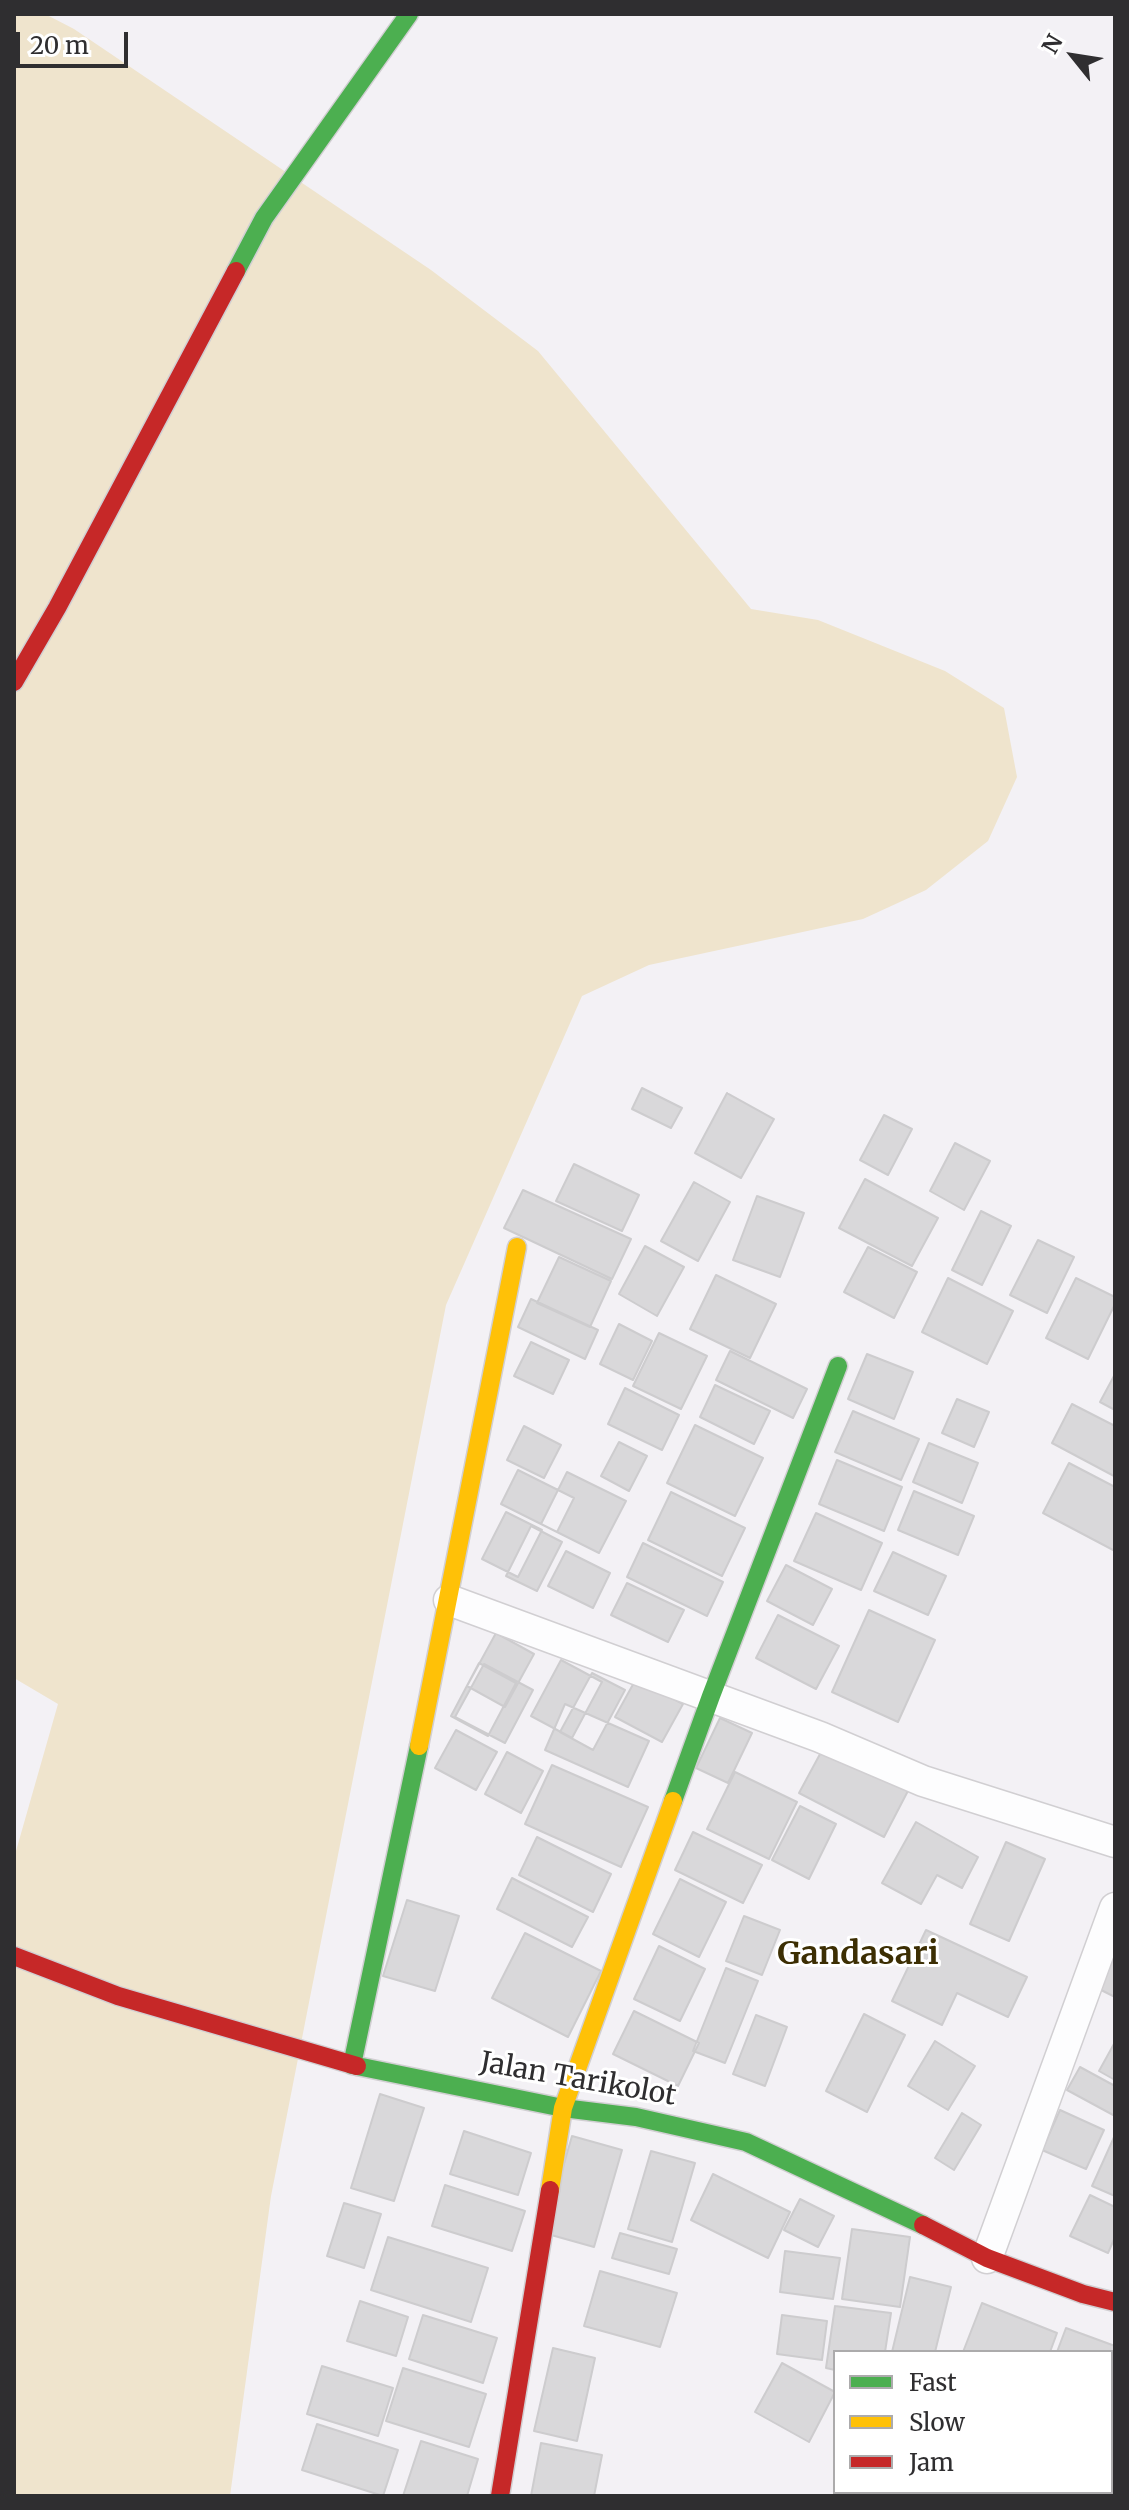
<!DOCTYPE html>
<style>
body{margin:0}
#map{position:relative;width:1129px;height:2510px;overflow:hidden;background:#f3f1f5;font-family:Merriweather,serif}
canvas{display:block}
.frame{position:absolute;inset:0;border:16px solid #2f2e30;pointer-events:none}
.legend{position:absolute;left:833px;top:2350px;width:280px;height:144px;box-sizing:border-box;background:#fff;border:2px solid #acabac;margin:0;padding:10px 14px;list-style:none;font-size:24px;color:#2f2e30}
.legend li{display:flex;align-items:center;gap:16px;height:40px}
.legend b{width:40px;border:2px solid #acabac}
.north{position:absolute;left:1033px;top:16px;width:80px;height:80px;-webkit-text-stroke:6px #fff;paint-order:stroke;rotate:300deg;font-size:22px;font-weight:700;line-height:32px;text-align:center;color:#2f2e30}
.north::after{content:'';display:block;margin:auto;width:28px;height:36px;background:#2f2e30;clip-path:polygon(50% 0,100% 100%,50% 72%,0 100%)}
.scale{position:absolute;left:16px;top:32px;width:112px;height:36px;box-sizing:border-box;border:4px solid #2f2e30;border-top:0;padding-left:10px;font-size:24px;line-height:28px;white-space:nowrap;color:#2f2e30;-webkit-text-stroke:6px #fff;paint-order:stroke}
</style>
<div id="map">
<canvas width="1129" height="2510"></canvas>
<div class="frame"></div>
<ul class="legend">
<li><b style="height:10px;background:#4caf50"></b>Fast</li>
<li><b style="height:10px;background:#ffc107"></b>Slow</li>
<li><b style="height:10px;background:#c62828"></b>Jam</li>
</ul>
<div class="north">N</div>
<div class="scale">20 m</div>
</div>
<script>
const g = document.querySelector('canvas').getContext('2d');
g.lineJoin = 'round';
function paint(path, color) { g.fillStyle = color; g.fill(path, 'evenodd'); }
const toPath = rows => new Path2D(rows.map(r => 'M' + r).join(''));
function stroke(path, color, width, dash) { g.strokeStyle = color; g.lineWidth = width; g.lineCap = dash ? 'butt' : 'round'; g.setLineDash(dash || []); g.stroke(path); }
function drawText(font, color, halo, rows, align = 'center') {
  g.font = font + ' Merriweather,serif'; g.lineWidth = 6; g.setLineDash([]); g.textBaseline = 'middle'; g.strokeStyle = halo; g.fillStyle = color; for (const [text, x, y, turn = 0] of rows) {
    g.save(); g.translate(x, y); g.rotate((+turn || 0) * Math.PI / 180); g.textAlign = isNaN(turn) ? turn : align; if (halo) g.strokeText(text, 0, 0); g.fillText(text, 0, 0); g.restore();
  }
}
paint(toPath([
 [14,14,45,14,74,29,431,270,538,351,751,609,818,620,945,671,1004,708,1017,777,988,841,926,890,863,919,649,965,582,996,446,1305,271,2196,230,2496,14,2496,14,1858,58,1704,14,1678]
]), '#efe4cd');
const building = toPath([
 [642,1088,682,1108,671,1128,632,1109,642,1088],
 [727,1093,774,1119,741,1178,695,1153,727,1093],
 [884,1115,912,1129,888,1175,860,1160,884,1115],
 [955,1143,990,1161,964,1210,930,1191,955,1143],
 [574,1164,639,1195,622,1231,556,1201,574,1164],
 [865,1179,938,1218,912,1266,839,1228,865,1179],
 [694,1182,730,1202,698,1261,661,1241,694,1182],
 [523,1190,631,1239,612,1279,504,1228,523,1190],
 [757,1196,804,1213,780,1277,733,1260,757,1196],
 [981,1211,1011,1226,982,1285,952,1270,981,1211],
 [1038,1240,1074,1257,1047,1313,1010,1295,1038,1240],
 [645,1246,684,1267,657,1316,619,1294,645,1246],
 [868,1247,917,1272,894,1318,844,1292,868,1247],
 [559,1257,611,1281,590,1327,537,1303,559,1257],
 [716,1275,776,1304,750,1358,690,1329,716,1275],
 [948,1278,1013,1311,987,1364,922,1332,948,1278],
 [1076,1278,1115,1297,1115,1304,1088,1359,1046,1338,1076,1278],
 [531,1299,598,1330,585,1359,518,1327,531,1299],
 [619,1324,652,1341,633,1380,600,1364,619,1324],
 [659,1333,707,1356,681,1409,633,1386,659,1333],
 [531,1342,569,1360,553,1394,514,1376,531,1342],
 [730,1351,807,1389,793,1418,716,1380,730,1351],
 [867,1354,913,1372,894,1419,848,1399,867,1354],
 [1115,1374,1115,1410,1100,1402,1115,1374],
 [715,1385,770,1411,754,1444,700,1417,715,1385],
 [625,1388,679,1415,662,1450,608,1424,625,1388],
 [957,1399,989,1412,974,1447,942,1433,957,1399],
 [1072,1404,1115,1426,1114,1476,1052,1443,1072,1404],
 [853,1411,919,1439,901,1480,835,1452,853,1411],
 [695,1425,763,1458,735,1516,667,1483,695,1425],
 [524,1426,561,1445,544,1478,507,1460,524,1426],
 [619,1442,647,1456,629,1491,601,1476,619,1442],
 [929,1443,978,1463,962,1503,913,1482,929,1443],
 [837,1460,902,1487,884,1531,819,1504,837,1460],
 [1069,1463,1115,1487,1115,1551,1043,1513,1069,1463],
 [518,1470,574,1498,557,1532,501,1504,518,1470],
 [567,1472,626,1501,599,1553,541,1524,567,1472],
 [914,1491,974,1516,958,1555,898,1530,914,1491],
 [671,1492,745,1528,722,1576,648,1540,671,1492],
 [506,1512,542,1530,518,1577,482,1559,506,1512],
 [816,1513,882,1543,861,1590,794,1561,816,1513],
 [531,1526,562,1542,537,1591,506,1576,531,1526],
 [643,1543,723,1582,707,1616,627,1577,643,1543],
 [566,1551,610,1573,593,1608,548,1586,566,1551],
 [893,1552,946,1576,928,1615,874,1591,893,1552],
 [786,1565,832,1589,813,1625,767,1601,786,1565],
 [627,1583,684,1610,668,1642,611,1615,627,1583],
 [869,1610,935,1640,898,1722,832,1692,869,1610],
 [778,1615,839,1646,816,1689,756,1658,778,1615],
 [496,1633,534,1654,505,1707,467,1686,496,1633],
 [561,1660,602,1682,572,1738,531,1716,561,1660],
 [479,1663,516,1683,488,1736,451,1716,479,1663],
 [484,1664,533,1690,505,1743,455,1717,484,1664],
 [592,1673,625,1690,593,1750,560,1732,592,1673],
 [636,1679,683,1704,662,1742,615,1717,636,1679],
 [565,1704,649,1741,628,1787,545,1750,565,1704],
 [720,1718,752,1733,728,1783,696,1768,720,1718],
 [456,1730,497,1752,476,1790,435,1768,456,1730],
 [826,1743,910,1787,884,1837,799,1793,826,1743],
 [507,1752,543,1771,521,1813,485,1794,507,1752],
 [552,1765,648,1807,621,1867,525,1824,552,1765],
 [735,1772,797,1802,769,1859,707,1829,735,1772],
 [800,1806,836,1824,809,1879,772,1860,800,1806],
 [916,1822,978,1857,962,1888,937,1875,921,1904,882,1883,916,1822],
 [693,1832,762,1865,743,1903,675,1870,693,1832],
 [537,1837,611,1874,593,1912,519,1875,537,1837],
 [1006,1842,1045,1859,1009,1941,970,1924,1006,1842],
 [512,1878,588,1917,572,1947,497,1909,512,1878],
 [680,1879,726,1902,699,1957,653,1934,680,1879],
 [407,1900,459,1916,435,1991,383,1976,407,1900],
 [744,1916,780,1930,762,1975,726,1961,744,1916],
 [926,1930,1027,1977,1008,2017,957,1993,942,2025,892,2001,926,1930],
 [525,1933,601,1971,568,2037,492,1998,525,1933],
 [1115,1943,1115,1997,1093,1986,1115,1943],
 [659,1946,705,1969,680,2021,634,1999,659,1946],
 [726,1968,758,1981,725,2063,693,2051,726,1968],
 [634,2011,699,2043,678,2086,613,2054,634,2011],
 [864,2014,905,2035,867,2112,826,2091,864,2014],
 [756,2015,787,2027,765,2086,733,2074,756,2015],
 [935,2041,975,2066,948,2110,908,2086,935,2041],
 [1115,2042,1115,2080,1099,2071,1115,2042],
 [1080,2067,1115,2086,1115,2116,1067,2090,1080,2067],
 [380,2094,424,2108,394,2201,351,2188,380,2094],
 [1060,2110,1104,2130,1086,2169,1042,2150,1060,2110],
 [962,2113,981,2125,954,2170,935,2158,962,2113],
 [464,2131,531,2153,518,2195,450,2174,464,2131],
 [1115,2135,1115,2196,1092,2186,1115,2135],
 [572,2136,622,2150,594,2247,544,2233,572,2136],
 [651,2151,695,2163,672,2242,628,2229,651,2151],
 [713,2174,790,2212,768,2258,691,2220,713,2174],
 [445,2185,525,2211,512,2251,432,2226,445,2185],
 [1090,2195,1115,2207,1115,2237,1108,2253,1070,2236,1090,2195],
 [800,2199,834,2216,818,2247,784,2230,800,2199],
 [344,2203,381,2214,364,2268,327,2256,344,2203],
 [852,2229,910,2237,900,2307,842,2299,852,2229],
 [620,2233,677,2249,669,2274,612,2258,620,2233],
 [388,2237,488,2268,471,2322,371,2290,388,2237],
 [785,2251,840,2258,833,2299,780,2292,785,2251],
 [600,2271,677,2293,660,2347,584,2326,600,2271],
 [910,2277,951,2287,935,2352,892,2352,910,2277],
 [360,2301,408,2317,396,2356,347,2341,360,2301],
 [982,2303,1057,2333,1050,2352,963,2352,982,2303],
 [835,2306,891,2313,885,2352,835,2352,835,2370,826,2368,835,2306],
 [423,2315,497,2338,483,2383,409,2359,423,2315],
 [782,2315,827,2321,822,2360,777,2354,782,2315],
 [1066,2328,1115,2346,1115,2405,1111,2403,1111,2352,1057,2352,1066,2328],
 [553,2348,595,2358,577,2441,534,2431,553,2348],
 [782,2363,835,2392,809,2442,755,2412,782,2363],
 [322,2366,393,2388,378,2436,307,2414,322,2366],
 [403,2368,486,2394,469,2447,386,2421,403,2368],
 [317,2424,398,2450,383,2496,302,2470,317,2424],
 [421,2441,478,2459,467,2496,403,2496,421,2441],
 [541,2443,602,2455,594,2496,531,2496,541,2443]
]);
paint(building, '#d9d8da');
stroke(building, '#cdccce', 2);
const street = toPath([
 [449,1600,820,1737,923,1781,1115,1842],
 [987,2258,1115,1908]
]);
const fast = toPath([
 [236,271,264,218,409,14],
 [673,1801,711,1696,838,1366],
 [352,2065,419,1746],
 [357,2066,563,2108,636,2117,746,2142,923,2225]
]);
const slow = toPath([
 [419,1746,517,1247],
 [550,2190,563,2108,673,1801]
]);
const jam = toPath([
 [14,682,57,608,236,271],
 [14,1956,118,1996,357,2066],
 [923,2225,987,2258,1083,2294,1115,2302],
 [500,2496,550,2190]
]);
stroke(street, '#d1cfd2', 33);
stroke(fast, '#d1cfd2', 21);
stroke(slow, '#d1cfd2', 21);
stroke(jam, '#d1cfd2', 21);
stroke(street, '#fdfdfe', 30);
stroke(fast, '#4caf50', 18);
stroke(slow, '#ffc107', 18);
stroke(jam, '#c62828', 18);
drawText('28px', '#2f2e30', '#fff', [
 ["Jalan Tarikolot",578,2080,10]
]);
drawText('bold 32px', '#3c2e03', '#fff', [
 ["Gandasari",858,1955]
]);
</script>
